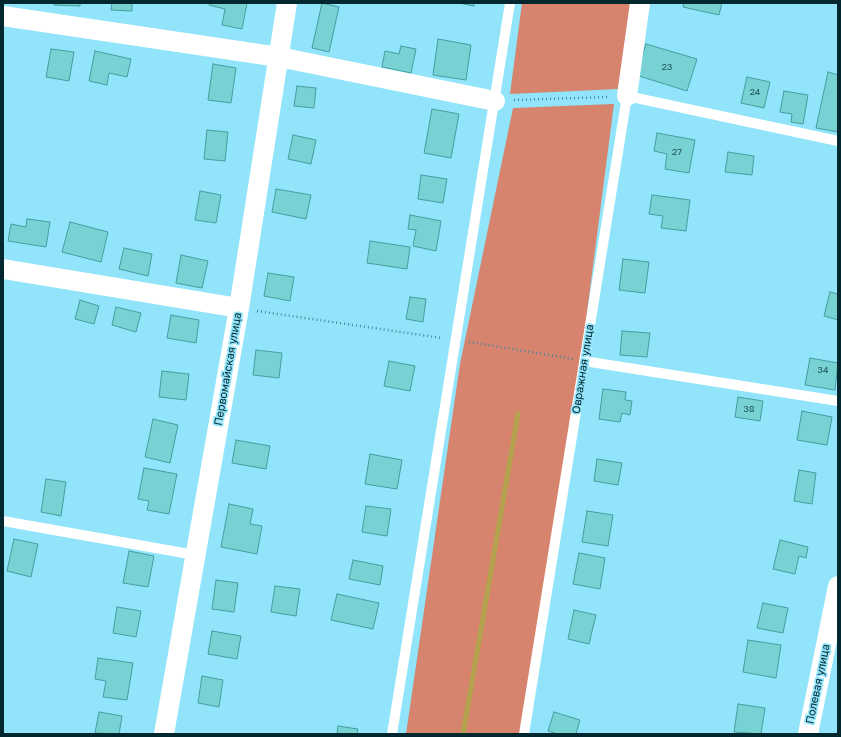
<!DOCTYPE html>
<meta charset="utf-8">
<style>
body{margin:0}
#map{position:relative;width:841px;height:737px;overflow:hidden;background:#91e4fa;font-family:"Golos Text",sans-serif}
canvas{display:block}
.frame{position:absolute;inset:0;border:4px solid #02272f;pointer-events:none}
</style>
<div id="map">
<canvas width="841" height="737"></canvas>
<div class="frame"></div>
</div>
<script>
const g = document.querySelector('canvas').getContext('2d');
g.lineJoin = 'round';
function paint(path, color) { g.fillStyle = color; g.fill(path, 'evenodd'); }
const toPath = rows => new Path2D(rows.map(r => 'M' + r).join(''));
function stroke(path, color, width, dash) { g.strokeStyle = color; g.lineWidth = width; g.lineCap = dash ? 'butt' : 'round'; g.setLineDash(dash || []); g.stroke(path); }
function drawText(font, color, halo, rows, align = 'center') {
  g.font = font + ' "Golos Text",sans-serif'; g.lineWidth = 3.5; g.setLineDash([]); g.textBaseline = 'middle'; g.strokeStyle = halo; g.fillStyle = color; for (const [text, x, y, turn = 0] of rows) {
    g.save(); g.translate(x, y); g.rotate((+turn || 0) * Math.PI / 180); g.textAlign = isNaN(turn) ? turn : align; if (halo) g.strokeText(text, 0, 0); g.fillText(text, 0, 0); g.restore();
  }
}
paint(toPath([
 [522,3,631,3,618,89,510,94],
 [614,104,582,351,521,734,406,734,460,364,513,108]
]), '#d6846d');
stroke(toPath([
 [463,734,518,414]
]), '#b5a24e', 5);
const building = toPath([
 [54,3,80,3,80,6,54,5,54,3],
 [112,3,132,3,132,11,111,10,112,3],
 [209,3,247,3,242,29,222,25,225,9,209,5,209,3],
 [322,3,339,7,329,52,312,48,322,3],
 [459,3,474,3,474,6,459,3],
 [684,3,722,3,719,15,683,7,684,3],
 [438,39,471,45,466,80,433,75,438,39],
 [646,44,697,59,687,91,636,75,646,44],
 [401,46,416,49,411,73,382,67,385,51,399,54,401,46],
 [51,49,74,52,69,81,46,77,51,49],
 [95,51,131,59,127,77,109,73,107,85,89,81,95,51],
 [213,64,236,68,231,103,208,100,213,64],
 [828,72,838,75,838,132,816,128,828,72],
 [747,77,770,82,764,108,741,103,747,77],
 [297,86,316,88,314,108,294,106,297,86],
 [784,91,808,95,803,124,791,122,792,114,780,112,784,91],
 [432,109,459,114,451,158,424,153,432,109],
 [207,130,228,132,225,161,204,159,207,130],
 [657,133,695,140,689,173,665,169,667,154,654,151,657,133],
 [293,135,316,140,311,164,288,159,293,135],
 [728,152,754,156,752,175,725,172,728,152],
 [421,175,447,179,443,203,418,199,421,175],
 [276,189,311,195,306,219,272,212,276,189],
 [200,191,221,195,216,223,195,220,200,191],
 [652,195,690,200,686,231,661,228,663,216,649,214,652,195],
 [410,215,441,221,436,251,413,246,416,230,408,229,410,215],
 [27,219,50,222,46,247,8,241,11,224,26,227,27,219],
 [70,222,108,232,101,262,62,252,70,222],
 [370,241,410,247,407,269,367,263,370,241],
 [124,248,152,254,148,276,119,269,124,248],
 [181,255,208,261,202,288,176,283,181,255],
 [623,259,649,262,645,293,619,290,623,259],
 [268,273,294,277,290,301,264,296,268,273],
 [830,292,838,294,838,320,824,316,830,292],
 [410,297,426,299,423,322,406,319,410,297],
 [80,300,99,306,94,324,75,319,80,300],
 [116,307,141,313,136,332,112,325,116,307],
 [171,315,199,320,196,343,167,338,171,315],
 [622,331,650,333,647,357,620,355,622,331],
 [256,350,282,353,279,378,253,375,256,350],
 [810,358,838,363,835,390,805,385,810,358],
 [389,361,415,366,410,391,384,386,389,361],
 [162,371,189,374,186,400,159,397,162,371],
 [603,389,626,392,625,400,632,401,630,415,622,413,620,422,599,419,603,389],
 [738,397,763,401,760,421,735,417,738,397],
 [802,411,832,417,827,445,797,440,802,411],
 [153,419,178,425,170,463,145,457,153,419],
 [236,440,270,446,266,469,232,463,236,440],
 [370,454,402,460,397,489,365,484,370,454],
 [597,459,622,463,618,485,594,481,597,459],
 [144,468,177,474,169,514,147,510,149,501,138,499,144,468],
 [799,470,816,473,812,504,794,501,799,470],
 [46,479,66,482,61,516,41,512,46,479],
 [229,504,253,509,250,524,262,526,257,554,221,547,229,504],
 [366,506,391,509,387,536,362,532,366,506],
 [587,511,613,515,608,546,582,542,587,511],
 [14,539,38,544,31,577,7,571,14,539],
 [780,540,808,547,806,558,799,556,795,574,773,569,780,540],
 [129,551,154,556,148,587,123,583,129,551],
 [579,553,605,558,600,589,573,584,579,553],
 [353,560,383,566,380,585,349,579,353,560],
 [216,580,238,583,234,612,212,609,216,580],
 [275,586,300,589,296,616,271,612,275,586],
 [337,594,379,603,373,629,331,620,337,594],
 [763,603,788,608,783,633,757,628,763,603],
 [117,607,141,611,136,637,113,633,117,607],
 [574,610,596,615,589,644,568,639,574,610],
 [212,631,241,636,237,659,208,654,212,631],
 [748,640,781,645,776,678,743,672,748,640],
 [98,658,133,663,127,700,103,697,106,681,95,679,98,658],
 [202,676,223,680,219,707,198,703,202,676],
 [738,704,765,708,761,734,734,732,738,704],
 [99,712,122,716,119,734,95,733,99,712],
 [554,712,580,720,576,734,558,734,548,731,554,712],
 [338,726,358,729,357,734,337,734,338,726]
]);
paint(building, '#78d2d3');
stroke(building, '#439ea0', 1);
stroke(toPath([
 [514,100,608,97],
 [257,311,442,338],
 [469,342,573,359]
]), '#4a8695', 2.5, [1, 3]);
stroke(toPath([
 [584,361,838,401],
 [3,521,195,555],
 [392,734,510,3],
 [524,734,627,96,838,141]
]), '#fff', 10);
stroke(toPath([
 [3,16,279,57,495,101],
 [627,96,640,3],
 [3,269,239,308],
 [164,734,239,308,287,3],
 [808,734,838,586]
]), '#fff', 20);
drawText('9px', '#205258', null, [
 ["23",667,67],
 ["24",755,92],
 ["27",677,152],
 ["34",823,370],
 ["38",749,409]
]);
drawText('11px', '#02272f', '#91e4fa', [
 ["Первомайская улица",228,369,-80],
 ["Овражная улица",583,369,-81],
 ["Полевая улица",818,684,-78]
]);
</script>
